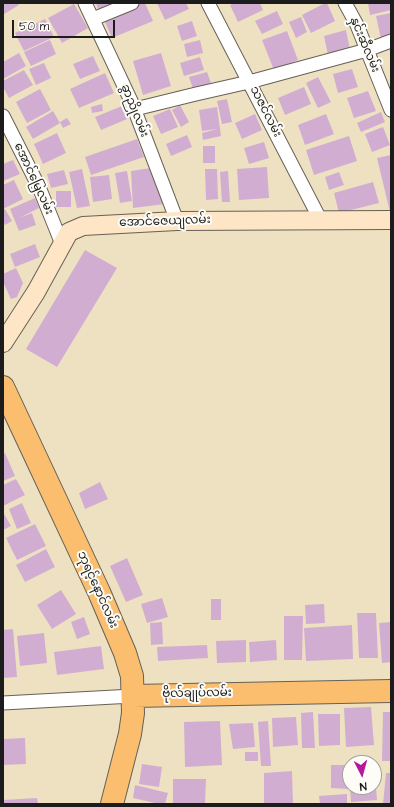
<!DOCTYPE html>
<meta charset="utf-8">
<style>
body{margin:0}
#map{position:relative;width:394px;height:807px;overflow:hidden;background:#eee1c2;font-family:"Architects Daughter",sans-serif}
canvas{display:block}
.frame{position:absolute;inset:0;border:4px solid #1c1c1c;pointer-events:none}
.north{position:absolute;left:342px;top:755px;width:40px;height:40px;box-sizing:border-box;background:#fdfcf7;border:1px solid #a3a29f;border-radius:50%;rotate:174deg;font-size:11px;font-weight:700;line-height:16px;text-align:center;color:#1c1c1c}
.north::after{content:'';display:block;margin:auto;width:14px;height:18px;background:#b5179e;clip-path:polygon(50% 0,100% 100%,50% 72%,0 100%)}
.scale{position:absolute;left:12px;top:20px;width:103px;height:18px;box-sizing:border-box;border:2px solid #1c1c1c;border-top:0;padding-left:5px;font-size:12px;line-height:14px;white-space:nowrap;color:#1c1c1c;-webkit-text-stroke:3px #fdfcf7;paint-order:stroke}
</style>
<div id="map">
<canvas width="394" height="807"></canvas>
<div class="frame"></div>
<div class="north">N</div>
<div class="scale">50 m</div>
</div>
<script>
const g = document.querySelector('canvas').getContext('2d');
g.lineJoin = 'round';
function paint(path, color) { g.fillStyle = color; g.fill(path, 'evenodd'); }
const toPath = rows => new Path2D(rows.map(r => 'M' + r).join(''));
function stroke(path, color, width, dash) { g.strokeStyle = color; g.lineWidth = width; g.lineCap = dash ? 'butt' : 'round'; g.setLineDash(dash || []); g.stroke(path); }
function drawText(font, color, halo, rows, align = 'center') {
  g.font = font + ' "Architects Daughter","Noto Sans Myanmar",sans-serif'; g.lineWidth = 4; g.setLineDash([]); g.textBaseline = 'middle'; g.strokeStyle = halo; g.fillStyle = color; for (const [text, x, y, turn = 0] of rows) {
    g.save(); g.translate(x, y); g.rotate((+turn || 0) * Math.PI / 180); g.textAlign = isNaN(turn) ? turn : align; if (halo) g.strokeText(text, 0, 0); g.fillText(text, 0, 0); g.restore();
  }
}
paint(toPath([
 [6,3,18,3,19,5,4,14,3,5],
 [96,3,120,3,99,12],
 [134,3,145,3,153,21,112,38,103,17],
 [157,3,186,3,189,9,165,20],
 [234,3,260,3,263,10,238,22,230,5],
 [325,3,327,3,335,21,311,33,302,15],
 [368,3,391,3,391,10,370,15],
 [74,4,88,28,62,43,48,18],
 [277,11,283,24,262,34,255,21],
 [391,13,391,36,381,39,376,16],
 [301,17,307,32,296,38,289,22],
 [45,19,54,37,24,51,15,33],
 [192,21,197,36,182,41,177,26],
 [346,30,350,50,328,55,324,36],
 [287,31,298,60,274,70,262,40],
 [50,40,56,54,31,66,24,52],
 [200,40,203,53,187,57,184,44],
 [19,53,26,66,3,79,3,62],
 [161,53,171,86,143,95,133,61],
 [93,56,100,71,80,79,73,64],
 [200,57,204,70,184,76,180,63],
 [44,63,51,78,36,85,29,69],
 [352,69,358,87,338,93,333,74],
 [24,70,33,85,9,98,3,87,3,81],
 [207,72,211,83,193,89,189,77],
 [105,73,114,93,79,108,70,89],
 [318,77,331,102,318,108,306,83],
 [304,87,311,104,285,115,278,98],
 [40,89,51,110,27,123,16,102],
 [368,91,376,111,354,118,347,98],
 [227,99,232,122,222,124,217,101],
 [102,104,103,111,92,113,91,107],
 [127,104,132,117,101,130,95,117],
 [180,105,189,122,181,127,172,110],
 [217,107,221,136,203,140,202,133,217,129,202,131,199,110],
 [170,109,178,127,161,134,153,116],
 [53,111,60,123,33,139,26,127],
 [381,112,385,122,361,132,357,123],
 [255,114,262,130,242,139,235,123],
 [326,114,334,134,305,145,298,125],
 [67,118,71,124,63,128,60,122],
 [383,127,390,145,372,152,365,134],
 [57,133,66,153,43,164,34,144],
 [187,135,192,147,171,156,166,144],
 [349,136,357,161,314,175,306,150],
 [137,139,144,157,91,175,85,157],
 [264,142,269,158,249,164,244,148],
 [203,146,215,146,215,163,203,163],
 [391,155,391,212,390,212,377,158],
 [13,160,20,174,3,181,3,164],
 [267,167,269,198,239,200,237,169],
 [151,168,165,204,133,208,131,171],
 [82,169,90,206,77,208,69,172],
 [205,169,217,169,218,199,206,200],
 [64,170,68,184,51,188,47,174],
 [127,171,132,201,120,203,115,173],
 [228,171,230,202,222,202,220,172],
 [339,172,344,185,329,190,325,177],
 [109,175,112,199,93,202,90,177],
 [14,180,23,199,3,209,3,185],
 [373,182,379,203,339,213,334,193],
 [56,191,71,191,71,207,56,207],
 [35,198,39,208,19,218,32,213,36,225,19,231,10,209],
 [5,209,12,221,5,225,3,221,3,210],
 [35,244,40,257,15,267,10,254],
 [85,250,117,268,57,367,26,349],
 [16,268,23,283,17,297,11,299,3,282,3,274],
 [5,453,15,476,3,481,3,454],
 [16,479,25,495,3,506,3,485],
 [100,482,108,499,85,509,79,493],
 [22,503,31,523,17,529,9,509],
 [3,512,11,526,3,530],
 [35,524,46,546,17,560,6,538],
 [46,549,55,567,25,582,16,565],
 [127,558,143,595,126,602,110,566],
 [61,590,76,614,52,629,37,605],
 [162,598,168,617,147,623,141,604],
 [211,599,221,599,221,620,211,620],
 [324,604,325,623,306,624,305,605],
 [357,613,376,613,378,658,359,658],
 [284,616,303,616,302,660,284,660],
 [84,617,90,634,77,639,71,622],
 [162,622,163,644,151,645,150,623],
 [391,622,391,662,382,663,379,623],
 [352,625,353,659,306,661,304,628],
 [13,629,17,677,3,678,3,630],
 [44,633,47,663,20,666,17,636],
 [246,640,246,662,217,663,216,641],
 [276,640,277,660,250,662,249,642],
 [207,645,208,658,158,661,157,647],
 [101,646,104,669,57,675,54,652],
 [371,707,374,745,346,747,344,708],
 [313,712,315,748,302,748,301,713],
 [383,712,391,712,391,761,382,761],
 [318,714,340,714,340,745,319,746],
 [296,717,298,745,273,747,272,718],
 [220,721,222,765,185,767,184,722],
 [268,721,271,766,261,766,258,722],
 [253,723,255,747,233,749,229,724],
 [25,738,26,764,3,765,3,739],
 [245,752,258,752,258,761,245,761],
 [142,764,162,767,159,787,139,784],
 [331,765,348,765,348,789,331,788],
 [292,771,293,804,264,804,264,773],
 [386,773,391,773,391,804,383,804],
 [173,779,206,779,205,804,173,804],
 [135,785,168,793,165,804,159,804,133,798],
 [376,787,377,800,351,802,350,788],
 [347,794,347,804,320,804,319,796],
 [37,798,38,804,3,804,3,800]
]), '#d1aed1');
const street = toPath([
 [85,3,132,103,177,221],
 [208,3,321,221],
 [345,3,357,25,391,110],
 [93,19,132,3],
 [135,109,196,94,249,82,367,50,391,41],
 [3,116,39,187,62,244],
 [3,703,133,696]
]);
const secondary = toPath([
 [3,343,36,292,69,232,83,226,177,221,391,220]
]);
const highway = toPath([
 [3,387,99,592,125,653,132,676,133,713,130,734,112,804],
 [133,696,391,691]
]);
stroke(street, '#666156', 15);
stroke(secondary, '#666156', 20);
stroke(highway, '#666156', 24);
stroke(street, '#fff', 13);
stroke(secondary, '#fde5c5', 18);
stroke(highway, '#fabe6e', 22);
drawText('12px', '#1c1c1c', '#fdfcf7', [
 ["နှင်းဆီလမ်း",364,45,67],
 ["ခွာညိုလမ်း",134,111,68],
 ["သဇင်လမ်း",265,112,63],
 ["အောင်မြေလမ်း",33,179,65],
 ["အောင်ဇေယျလမ်း",165,222,-2],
 ["ဘုရင့်နောင်လမ်း",97,590,66],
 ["ဗိုလ်ချုပ်လမ်း",197,694,-1]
]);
</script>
